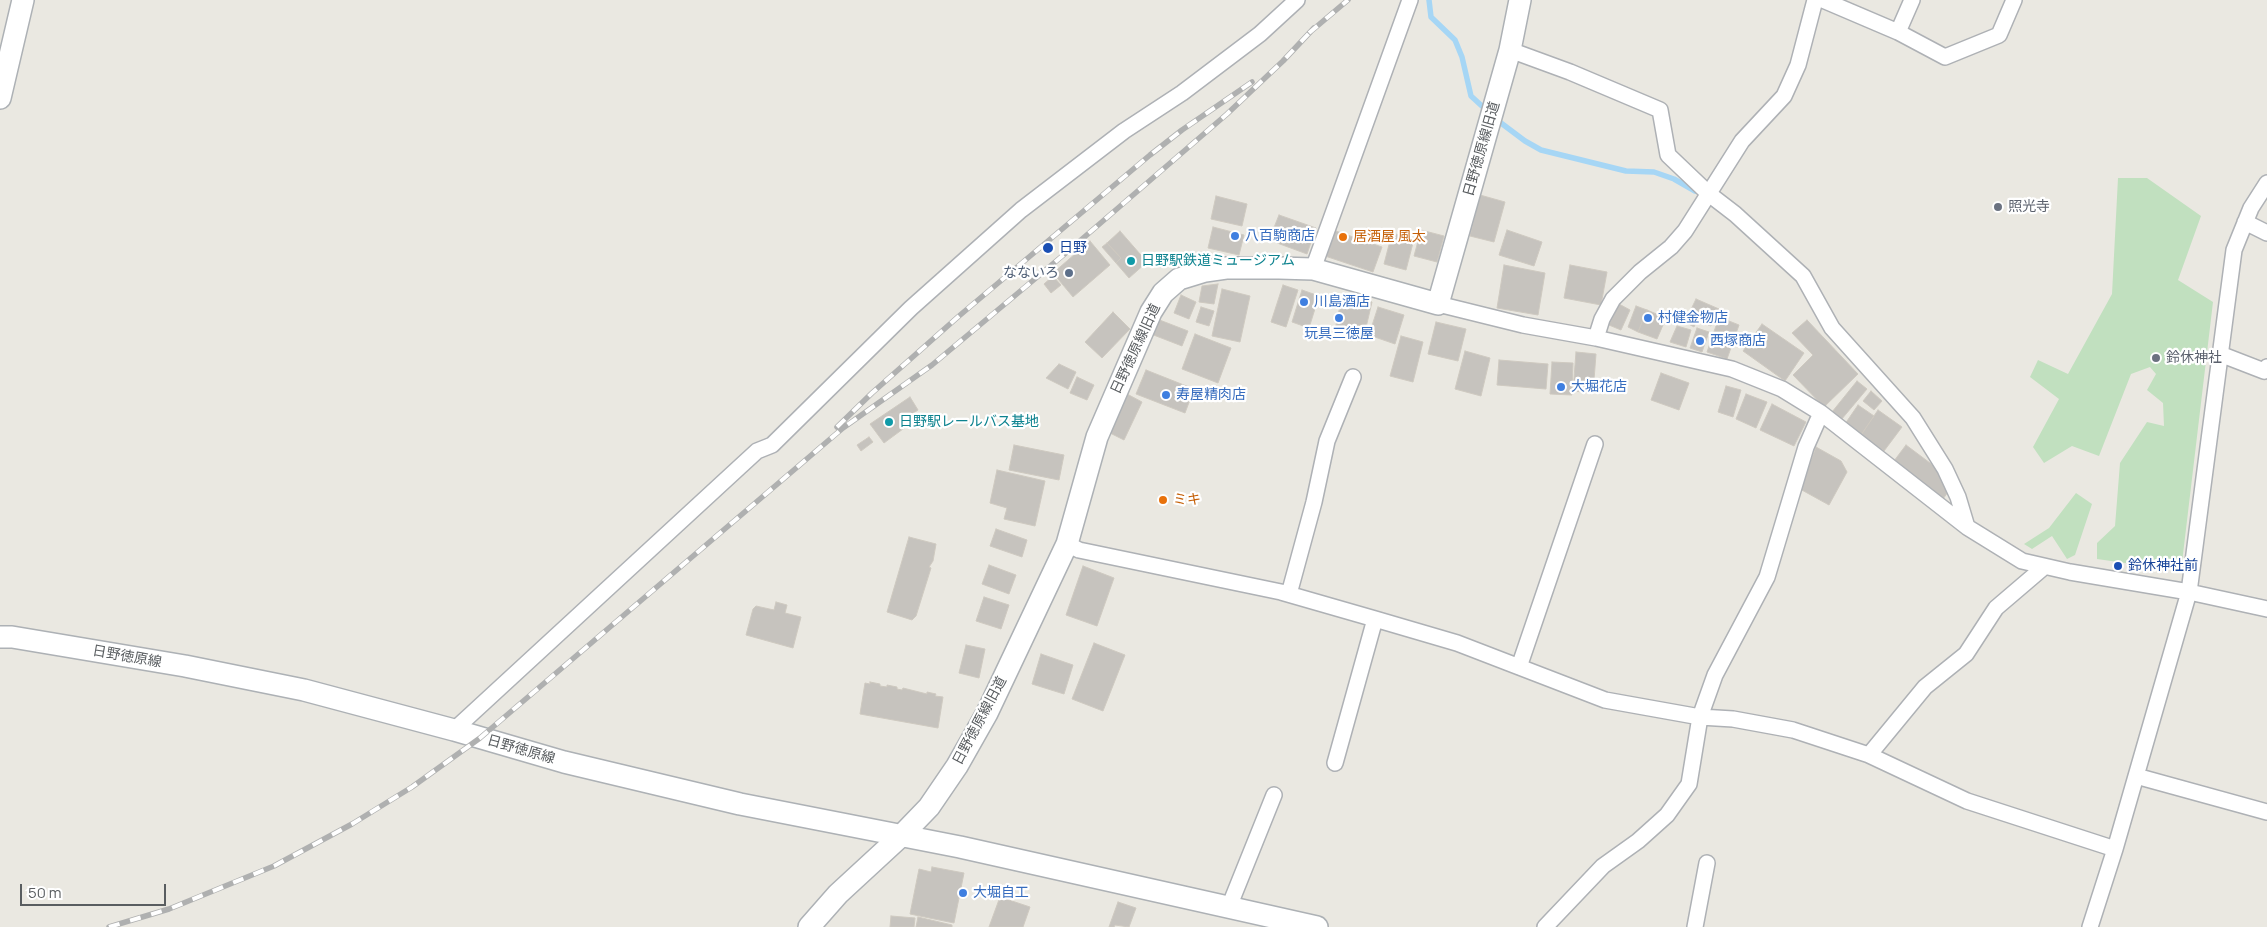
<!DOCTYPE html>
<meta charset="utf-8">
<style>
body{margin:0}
#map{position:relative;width:2267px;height:927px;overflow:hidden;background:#eae8e1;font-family:Manrope,sans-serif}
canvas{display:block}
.scale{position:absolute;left:20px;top:884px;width:146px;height:22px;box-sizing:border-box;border:2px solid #595d60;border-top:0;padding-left:6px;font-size:15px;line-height:18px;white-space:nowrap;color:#595d60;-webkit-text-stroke:4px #fff;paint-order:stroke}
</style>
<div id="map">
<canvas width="2267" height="927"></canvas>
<div class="scale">50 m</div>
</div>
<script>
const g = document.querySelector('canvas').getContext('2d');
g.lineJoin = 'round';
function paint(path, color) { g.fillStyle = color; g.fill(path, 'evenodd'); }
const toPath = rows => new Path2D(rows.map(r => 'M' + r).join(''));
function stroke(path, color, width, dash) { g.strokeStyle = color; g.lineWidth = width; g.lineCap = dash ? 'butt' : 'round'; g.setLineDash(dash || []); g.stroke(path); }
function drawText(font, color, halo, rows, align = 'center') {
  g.font = font + ' Manrope,"Noto Sans JP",sans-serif'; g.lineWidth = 4.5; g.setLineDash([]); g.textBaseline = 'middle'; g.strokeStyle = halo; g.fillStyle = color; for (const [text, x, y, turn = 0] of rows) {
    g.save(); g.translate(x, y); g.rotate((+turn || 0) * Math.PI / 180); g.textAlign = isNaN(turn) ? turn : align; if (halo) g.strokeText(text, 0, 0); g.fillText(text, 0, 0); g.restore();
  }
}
paint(toPath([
 [2118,178,2147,178,2201,216,2178,280,2213,302,2181,571,2097,559,2097,543,2115,526,2120,463,2147,422,2164,426,2163,403,2147,390,2156,374,2150,367,2131,374,2099,456,2072,446,2044,463,2033,447,2059,399,2030,377,2038,360,2068,374,2112,294],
 [2076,493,2092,504,2075,555,2067,559,2052,536,2032,549,2024,544,2049,528]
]), '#c1e0bf');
stroke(toPath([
 [1429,0,1431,17,1455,40,1462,57,1471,96,1483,107],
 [1501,123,1525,141,1541,150,1626,171,1654,172,1674,179,1695,191]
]), '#a6d6f5', 5.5);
const building = toPath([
 [1480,195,1505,202,1494,242,1470,236,1480,195],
 [1216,196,1247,204,1242,226,1211,219,1216,196],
 [1279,215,1316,228,1307,254,1269,240,1279,215],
 [1213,227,1244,235,1239,255,1208,248,1213,227],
 [1330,229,1382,247,1373,272,1322,255,1330,229],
 [1421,230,1444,236,1437,262,1414,256,1421,230],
 [1507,230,1542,242,1534,266,1499,255,1507,230],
 [1120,231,1147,262,1129,278,1116,263,1121,258,1107,243,1120,231],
 [1392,233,1414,239,1406,270,1384,264,1392,233],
 [1090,241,1110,265,1073,297,1053,273,1090,241],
 [1107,243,1121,258,1116,263,1102,247,1107,243],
 [1504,265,1545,273,1538,315,1497,308,1504,265],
 [1570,265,1607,272,1601,305,1564,298,1570,265],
 [1053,276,1061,285,1051,293,1044,284,1053,276],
 [1218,284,1214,304,1199,302,1202,286,1218,284],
 [1283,285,1298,290,1286,327,1271,322,1283,285],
 [1222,289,1250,296,1240,342,1212,336,1222,289],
 [1302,290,1319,296,1309,328,1292,322,1302,290],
 [1181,295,1196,302,1189,319,1174,313,1181,295],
 [1342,296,1372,302,1364,336,1335,330,1342,296],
 [1696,299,1719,309,1711,326,1697,320,1694,327,1685,322,1696,299],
 [1619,304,1630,310,1621,330,1609,325,1619,304],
 [1636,306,1647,310,1638,332,1628,327,1636,306],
 [1201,307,1214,311,1209,326,1196,322,1201,307],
 [1378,307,1404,315,1395,344,1369,335,1378,307],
 [1647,310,1666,318,1657,339,1638,332,1647,310],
 [1113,312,1130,329,1102,358,1085,342,1113,312],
 [1719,317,1739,325,1727,359,1707,352,1719,317],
 [1157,319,1188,331,1182,346,1151,334,1157,319],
 [1807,320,1858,374,1824,407,1793,375,1813,355,1792,333,1807,320],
 [1436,322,1466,329,1458,361,1428,354,1436,322],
 [1762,324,1804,353,1785,381,1743,351,1762,324],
 [1677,326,1691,330,1686,347,1670,342,1677,326],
 [1697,328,1709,332,1702,352,1690,348,1697,328],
 [1195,334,1231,348,1218,383,1182,369,1195,334],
 [1401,336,1423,342,1413,382,1390,376,1401,336],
 [1465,351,1490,358,1481,396,1455,389,1465,351],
 [1576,352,1596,354,1593,393,1573,391,1576,352],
 [1499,360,1548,364,1546,389,1497,385,1499,360],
 [1552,362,1573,363,1572,395,1550,394,1552,362],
 [1059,364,1076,372,1068,389,1046,378,1059,364],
 [1146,370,1194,389,1185,413,1136,394,1146,370],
 [1661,373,1689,383,1679,410,1651,400,1661,373],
 [1077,377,1094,385,1087,400,1070,393,1077,377],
 [1857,381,1867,389,1841,420,1832,412,1857,381],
 [1726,386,1741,390,1733,417,1718,412,1726,386],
 [1871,391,1882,401,1874,410,1863,401,1871,391],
 [1127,394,1142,402,1124,440,1108,432,1127,394],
 [1746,394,1767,402,1756,428,1736,419,1746,394],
 [910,397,918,410,903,420,907,426,884,443,870,424,910,397],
 [1772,404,1806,422,1794,446,1760,430,1772,404],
 [1858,405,1874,416,1861,435,1845,424,1858,405],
 [1878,410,1902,427,1884,451,1861,435,1878,410],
 [869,437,873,442,861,451,857,445,869,437],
 [1014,445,1064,455,1059,480,1009,470,1014,445],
 [1906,445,1934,466,1948,492,1943,499,1894,461,1906,445],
 [1816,447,1841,461,1847,472,1829,505,1800,489,1816,447],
 [997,470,1045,481,1035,526,1004,519,1007,508,990,503,997,470],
 [996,529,1027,540,1022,557,990,546,996,529],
 [909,537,936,544,933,561,929,567,931,568,916,616,912,620,887,612,909,537],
 [989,565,1016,575,1009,594,982,584,989,565],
 [1083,566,1114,578,1097,626,1066,615,1083,566],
 [984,597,1009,605,1001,629,976,621,984,597],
 [776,602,787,605,785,613,801,617,793,648,746,635,753,609,756,606,774,610,776,602],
 [1094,643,1125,655,1103,711,1072,699,1094,643],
 [966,645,985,649,979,678,959,673,966,645],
 [1041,654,1073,665,1064,694,1032,684,1041,654],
 [870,682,880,684,880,686,887,687,887,685,897,687,897,689,902,690,903,688,927,694,927,692,936,694,935,696,943,697,938,728,860,714,865,683,870,684,870,682],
 [932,867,964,873,954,923,910,914,919,869,931,872,932,867],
 [1000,897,1030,907,1023,927,989,927,1000,897],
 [1118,902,1136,908,1129,927,1115,925,1114,927,1109,927,1118,902],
 [891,916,915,918,914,927,890,927,891,916],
 [918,917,952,925,952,927,916,927,918,917]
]);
paint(building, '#c6c3be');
stroke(building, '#cec9c0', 1);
const street = toPath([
 [1823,0,1898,32,1945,57,1999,35,2014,0],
 [1898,32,1912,0],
 [1510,50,1570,72,1660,110,1668,155,1709,194,1735,214,1803,276,1832,328,1913,418,1945,469,1958,497,1967,527],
 [2245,222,2267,233],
 [1313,269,1410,0],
 [1438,304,1523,325,1596,338,1732,369,1782,389,1821,413,1967,527,2022,561,2070,572,2189,592,2267,609],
 [1596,338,1602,319,1613,299,1640,272,1671,247,1685,231,1742,141,1784,96,1798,65,1815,0],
 [2220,354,2264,371,2267,367],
 [1067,544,1079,550,1281,592,1375,619,1457,643,1605,700,1700,717,1733,719,1793,730,1869,755,1967,801,2115,849],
 [1289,594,1314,502,1327,441,1353,377],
 [1519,667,1595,444],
 [454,730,757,451,772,445,911,308,1021,210,1124,131,1182,93,1260,34,1297,0],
 [1869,755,1925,687,1966,654,1996,608,2044,567],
 [1335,763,1375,619],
 [2136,776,2267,812],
 [1229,907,1274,795],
 [1545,927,1603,866,1638,841,1667,815,1689,784,1700,717,1715,675,1767,577,1806,447,1821,413],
 [1695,927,1707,863],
 [2090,927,2115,849,2189,592,2234,250,2251,208,2267,183]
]);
const secondary = toPath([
 [0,98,23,0],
 [0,637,12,637,185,666,304,690,454,730,564,762,740,804,960,847,1317,927],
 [809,927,838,894,902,835,929,807,957,766,987,713,1067,544,1097,437,1151,312,1163,293,1179,279,1205,271,1226,268,1279,268,1313,269,1438,304,1510,50,1520,0]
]);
stroke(street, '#aeb1b5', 18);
stroke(secondary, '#adb1b5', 24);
stroke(street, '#fff', 15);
stroke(secondary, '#fff', 21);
const rail = toPath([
 [1309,33,1348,0],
 [837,427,872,393,959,316,1150,155,1182,130,1252,82],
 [109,927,169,909,274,866,352,824,412,787,480,738,843,428,932,365,1067,252,1227,114,1283,61,1314,28]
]);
stroke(rail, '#afb0b0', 5.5);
stroke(rail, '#fff', 4, [11]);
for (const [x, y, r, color] of [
 [1998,207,5,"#6b7280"],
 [1235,236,5,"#3f7fe0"],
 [1343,237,5,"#e8710a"],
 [1048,248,6,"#1a4fb4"],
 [1131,261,5,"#0f9aa8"],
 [1069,273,5,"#5c6f8a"],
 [1304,302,5,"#3f7fe0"],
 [1339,318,5,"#3f7fe0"],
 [1648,318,5,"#3f7fe0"],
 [1700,341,5,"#3f7fe0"],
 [2156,358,5,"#6b7280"],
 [1561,387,5,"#3f7fe0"],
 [1166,395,5,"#3f7fe0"],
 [889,422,5,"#0f9aa8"],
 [1163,500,5,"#e8710a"],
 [2118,566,5,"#1a4fb4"],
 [963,893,5,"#3f7fe0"]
]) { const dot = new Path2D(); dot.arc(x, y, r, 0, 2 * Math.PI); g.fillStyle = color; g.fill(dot); stroke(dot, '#fff', 2); }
drawText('14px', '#595d60', '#fff', [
 ["日野徳原線旧道",1482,149,-74],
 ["日野徳原線旧道",1136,349,-65],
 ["日野徳原線",127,657,10],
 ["日野徳原線旧道",980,721,-62],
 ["日野徳原線",521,750,16]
]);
drawText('14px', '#5b616d', '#fff', [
 ["照光寺",2008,207],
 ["鈴休神社",2166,358]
], 'left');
drawText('14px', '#366cbe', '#fff', [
 ["八百駒商店",1245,236],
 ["川島酒店",1314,302],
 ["村健金物店",1658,318],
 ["玩具三徳屋",1339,334,"center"],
 ["西塚商店",1710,341],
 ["大堀花店",1571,387],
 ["寿屋精肉店",1176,395],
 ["大堀自工",973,893]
], 'left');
drawText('14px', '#c56008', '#fff', [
 ["居酒屋 風太",1353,237],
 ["ミキ",1173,500]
], 'left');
drawText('14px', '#164399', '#fff', [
 ["日野",1059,248],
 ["鈴休神社前",2128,566]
], 'left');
drawText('14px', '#0d838f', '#fff', [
 ["日野駅鉄道ミュージアム",1141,261],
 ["日野駅レールバス基地",899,422]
], 'left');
drawText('14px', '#4e5e75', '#fff', [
 ["なないろ",1059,273]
], 'right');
</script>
